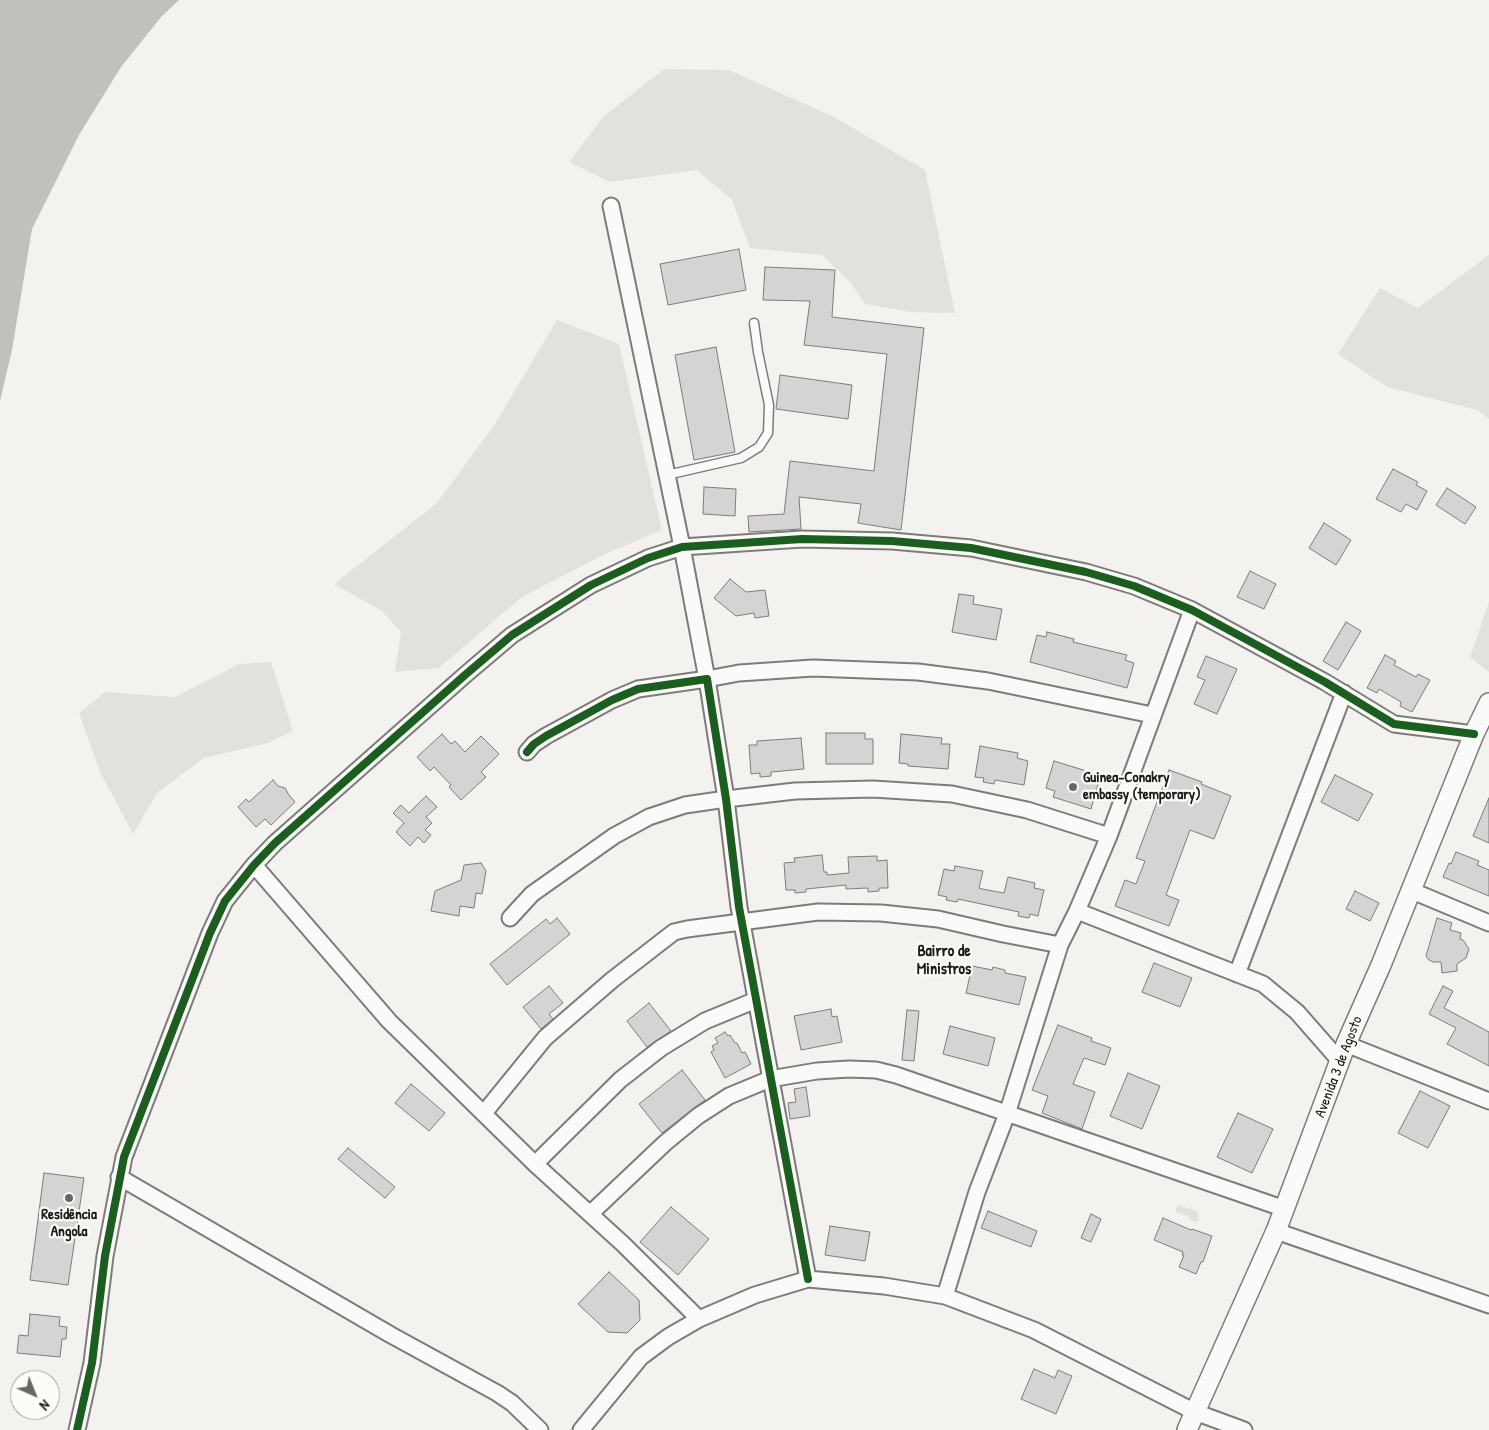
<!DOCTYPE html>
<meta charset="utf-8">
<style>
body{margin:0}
#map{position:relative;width:1489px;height:1430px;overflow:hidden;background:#f3f2ef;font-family:"Patrick Hand",sans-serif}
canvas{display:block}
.north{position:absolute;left:10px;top:1370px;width:50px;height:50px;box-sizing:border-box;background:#fdfcf7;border:1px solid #a3a29f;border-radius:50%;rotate:136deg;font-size:14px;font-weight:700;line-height:20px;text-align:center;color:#1c1c1c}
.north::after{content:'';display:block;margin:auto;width:18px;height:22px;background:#676766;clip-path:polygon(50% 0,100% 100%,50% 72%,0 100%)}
</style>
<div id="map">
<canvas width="1489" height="1430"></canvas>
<div class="north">N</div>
</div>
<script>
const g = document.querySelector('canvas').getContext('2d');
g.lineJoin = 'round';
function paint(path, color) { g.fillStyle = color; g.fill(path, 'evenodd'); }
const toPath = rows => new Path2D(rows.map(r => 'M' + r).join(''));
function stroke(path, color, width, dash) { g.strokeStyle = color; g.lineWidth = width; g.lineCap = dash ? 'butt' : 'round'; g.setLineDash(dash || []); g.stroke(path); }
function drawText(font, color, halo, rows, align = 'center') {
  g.font = font + ' "Patrick Hand",sans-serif'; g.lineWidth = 4.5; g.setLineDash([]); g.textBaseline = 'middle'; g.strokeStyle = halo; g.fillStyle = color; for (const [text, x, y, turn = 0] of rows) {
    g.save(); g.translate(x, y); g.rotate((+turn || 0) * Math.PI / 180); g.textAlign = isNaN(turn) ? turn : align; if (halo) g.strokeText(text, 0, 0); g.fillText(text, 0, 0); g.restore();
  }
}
paint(toPath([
 [664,69,729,70,834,117,925,170,955,313,911,312,865,304,850,282,822,255,750,248,732,200,697,170,610,182,569,162,603,117],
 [1489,255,1489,419,1477,410,1387,387,1338,354,1380,288,1418,308],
 [557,320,619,344,662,530,605,554,522,597,439,668,395,672,401,632,382,611,334,584,437,503,495,424],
 [1489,602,1489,672,1470,657],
 [271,662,293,731,268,743,204,758,157,793,133,834,100,772,79,713,105,692,175,697,239,664],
 [1178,1205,1198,1211,1199,1220,1196,1222,1192,1221,1189,1217,1180,1213,1177,1213,1176,1210]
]), '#e2e1dd');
paint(toPath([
 [0,0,179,0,162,16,121,67,79,135,32,229,12,350,0,401]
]), '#c1c0bc');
const building = toPath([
 [739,249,746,290,668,305,660,264,739,249],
 [765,267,835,270,832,317,924,328,901,530,858,523,861,504,799,497,801,529,749,532,748,516,784,514,790,461,874,471,887,354,804,345,810,301,763,300,765,267],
 [716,347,735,452,694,460,675,355,716,347],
 [780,375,852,385,848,419,776,409,780,375],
 [1393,469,1418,482,1416,485,1427,491,1417,510,1406,504,1401,512,1376,499,1393,469],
 [704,487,736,489,735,516,703,514,704,487],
 [1447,488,1476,507,1465,524,1436,505,1447,488],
 [1324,523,1351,540,1336,565,1309,548,1324,523],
 [1250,571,1276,584,1264,609,1237,597,1250,571],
 [730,579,746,592,765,590,769,616,755,618,754,613,736,616,714,598,730,579],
 [959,594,974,596,973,604,1002,609,996,640,952,632,959,594],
 [1346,622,1361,631,1338,670,1323,661,1346,622],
 [1047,632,1074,639,1073,642,1127,655,1125,660,1134,663,1127,688,1030,662,1037,635,1046,637,1047,632],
 [1385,655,1396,661,1394,665,1416,677,1418,674,1430,680,1412,712,1400,706,1401,702,1379,689,1377,693,1367,688,1385,655],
 [1206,656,1237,669,1217,714,1194,704,1205,680,1197,677,1206,656],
 [826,733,865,733,865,739,873,739,873,764,826,764,826,733],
 [442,734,451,744,455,741,465,752,481,736,499,754,481,772,486,777,461,800,449,787,451,785,434,767,430,771,417,757,442,734],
 [901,734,942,738,941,744,950,744,948,769,908,766,908,764,899,763,901,734],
 [801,738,804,769,771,772,771,776,760,777,760,773,751,774,749,745,757,745,757,741,801,738],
 [980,746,1018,753,1017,758,1028,761,1024,785,995,780,994,784,983,782,984,778,975,777,980,746],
 [1054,761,1093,773,1091,779,1099,781,1091,809,1053,797,1055,791,1046,788,1054,761],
 [1169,770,1202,782,1201,784,1231,796,1214,839,1190,830,1166,895,1179,900,1169,926,1115,906,1125,880,1136,884,1145,861,1136,858,1169,770],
 [1335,775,1373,794,1358,821,1321,802,1335,775],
 [273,780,278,786,285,788,289,795,295,802,271,825,265,819,256,827,238,807,246,799,249,802,273,780],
 [426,796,437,807,426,817,432,823,425,830,431,835,424,843,418,837,410,846,396,832,404,823,393,813,401,805,409,813,426,796],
 [1489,798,1489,843,1473,836,1489,798],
 [1456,852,1479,861,1477,865,1489,870,1489,896,1443,877,1449,863,1451,864,1456,852],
 [822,855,824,872,827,872,827,875,849,873,848,857,877,856,877,861,887,860,888,888,879,888,879,891,868,892,868,888,846,889,846,885,806,889,806,892,795,893,795,890,786,890,784,863,795,862,794,858,822,855],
 [481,863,486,871,482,894,476,893,474,908,460,906,459,916,431,911,435,891,461,880,464,865,481,863],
 [955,866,983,871,979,888,982,889,1004,893,1008,877,1035,883,1034,888,1044,890,1038,916,1030,914,1029,918,1018,916,1019,912,958,899,957,902,946,900,947,897,938,895,944,869,954,871,955,866],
 [1355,891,1379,903,1370,921,1346,909,1355,891],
 [557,918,570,934,507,985,490,964,546,919,550,924,557,918],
 [1437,918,1452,923,1450,930,1461,933,1460,939,1463,940,1469,949,1466,958,1457,964,1457,971,1442,973,1441,962,1433,962,1429,960,1426,956,1437,918],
 [1154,963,1192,978,1180,1007,1142,992,1154,963],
 [972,966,992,970,993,967,1005,970,1005,973,1026,977,1019,1005,966,993,972,966],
 [549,986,563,1003,549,1014,553,1019,541,1029,523,1007,549,986],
 [1443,986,1453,991,1444,1008,1489,1032,1489,1066,1447,1044,1456,1028,1429,1014,1443,986],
 [649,1003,671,1031,647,1047,627,1021,649,1003],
 [831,1009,832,1017,837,1016,842,1042,801,1050,794,1016,831,1009],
 [907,1010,919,1011,914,1061,902,1060,907,1010],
 [1058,1025,1092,1038,1091,1041,1111,1048,1105,1065,1084,1058,1073,1084,1095,1092,1082,1129,1042,1113,1048,1096,1032,1090,1058,1025],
 [950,1026,995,1038,988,1066,943,1054,950,1026],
 [725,1032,728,1036,730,1035,735,1043,737,1043,742,1053,745,1052,751,1064,725,1078,711,1052,714,1050,712,1046,718,1043,715,1038,725,1032],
 [682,1070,705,1100,662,1133,639,1104,682,1070],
 [1128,1073,1160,1086,1142,1129,1110,1116,1128,1073],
 [411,1084,445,1113,429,1131,395,1103,411,1084],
 [806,1087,810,1116,790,1119,788,1103,796,1102,794,1089,806,1087],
 [1420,1091,1450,1106,1428,1148,1398,1133,1420,1091],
 [1238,1113,1273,1129,1252,1173,1217,1157,1238,1113],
 [348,1148,395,1187,385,1198,338,1159,348,1148],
 [44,1173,84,1178,68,1285,30,1280,44,1173],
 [671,1207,709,1239,678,1275,640,1242,671,1207],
 [988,1211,1037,1231,1031,1247,981,1228,988,1211],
 [1091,1214,1101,1219,1091,1242,1081,1238,1091,1214],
 [1163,1218,1191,1230,1192,1229,1212,1236,1203,1262,1201,1262,1196,1274,1179,1267,1184,1255,1182,1255,1183,1252,1154,1240,1163,1218],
 [830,1226,870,1232,865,1261,825,1255,830,1226],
 [609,1272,639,1300,640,1320,627,1333,608,1332,578,1304,609,1272],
 [30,1314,60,1317,59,1326,67,1327,66,1339,62,1339,60,1357,17,1353,19,1335,28,1336,30,1314],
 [1034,1369,1055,1378,1058,1370,1072,1376,1056,1414,1021,1399,1034,1369]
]);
paint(building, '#d5d4d2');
stroke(building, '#7d7c7b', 1);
const service = toPath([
 [667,475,741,458,759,447,768,433,769,405,758,352,754,323]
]);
const minor = toPath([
 [611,206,682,547,707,679,739,673,813,668,918,672,988,681,1152,715],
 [527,752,534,744,546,736,612,700,638,689,707,679,726,799,739,907,808,1279],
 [254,865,389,1021,535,1164,623,1244,699,1319],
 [1410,890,1489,923],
 [1077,911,1263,984,1297,1012,1340,1061],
 [510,918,532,894,614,836,649,817,685,805,726,799,795,791,873,789,952,794,1027,810,1109,836],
 [1237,974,1344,693],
 [1346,1044,1489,1101],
 [484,1113,545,1038,612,980,674,932,687,929,818,912,881,913,938,919,1003,934,1060,945],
 [535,1164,620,1080,661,1048,705,1021,756,1000],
 [119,1177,391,1335,497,1393,512,1403,540,1430],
 [590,1214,665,1143,698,1116,729,1096,770,1079,817,1071,849,1069,876,1070,896,1075,1285,1209],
 [1276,1231,1489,1305],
 [945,1296,977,1192,1007,1114,1060,945,1077,911,1109,836,1192,610],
 [77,1430,92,1363,105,1256,124,1157,210,933,225,901,254,865,275,843,465,675,512,635,591,585,648,558,682,547,802,539,892,541,971,548,1086,572,1134,586,1192,610,1325,682,1394,724,1474,734],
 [581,1430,641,1357,668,1337,699,1319,755,1295,808,1279,884,1286,945,1296,1034,1330,1195,1412,1244,1430]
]);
const tertiary = toPath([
 [1187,1430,1276,1231,1346,1044,1381,965,1474,734,1489,703]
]);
stroke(service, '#7d7c7b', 11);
stroke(minor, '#7d7c7b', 19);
stroke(tertiary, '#7d7c7b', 22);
stroke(service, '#fafaf8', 8);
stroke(minor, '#fafaf8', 15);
stroke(tertiary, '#fafaf8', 19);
stroke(toPath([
 [527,752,534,744,546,736,612,700,638,689,707,679,726,799,739,907,808,1279],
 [77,1430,92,1363,105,1256,124,1157,210,933,225,901,254,865,275,843,465,675,512,635,591,585,648,558,682,547,802,539,892,541,971,548,1086,572,1134,586,1192,610,1325,682,1394,724,1474,734]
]), '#1b5e20', 8);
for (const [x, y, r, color] of [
 [1073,787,5,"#676766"],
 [69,1198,5,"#676766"]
]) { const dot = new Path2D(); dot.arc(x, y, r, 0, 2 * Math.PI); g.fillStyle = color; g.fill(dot); stroke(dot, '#fdfcf7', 2); }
drawText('bold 15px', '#1c1c1c', '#fdfcf7', [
 ["Guinea-Conakry",1083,778],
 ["embassy (temporary)",1083,795],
 ["Residência",69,1215,"center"],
 ["Angola",69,1232,"center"]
], 'left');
drawText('15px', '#1c1c1c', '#fdfcf7', [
 ["Avenida 3 de Agosto",1339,1067,-69]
]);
drawText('bold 16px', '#1c1c1c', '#fdfcf7', [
 ["Bairro de",944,952],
 ["Ministros",944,970]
]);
</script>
